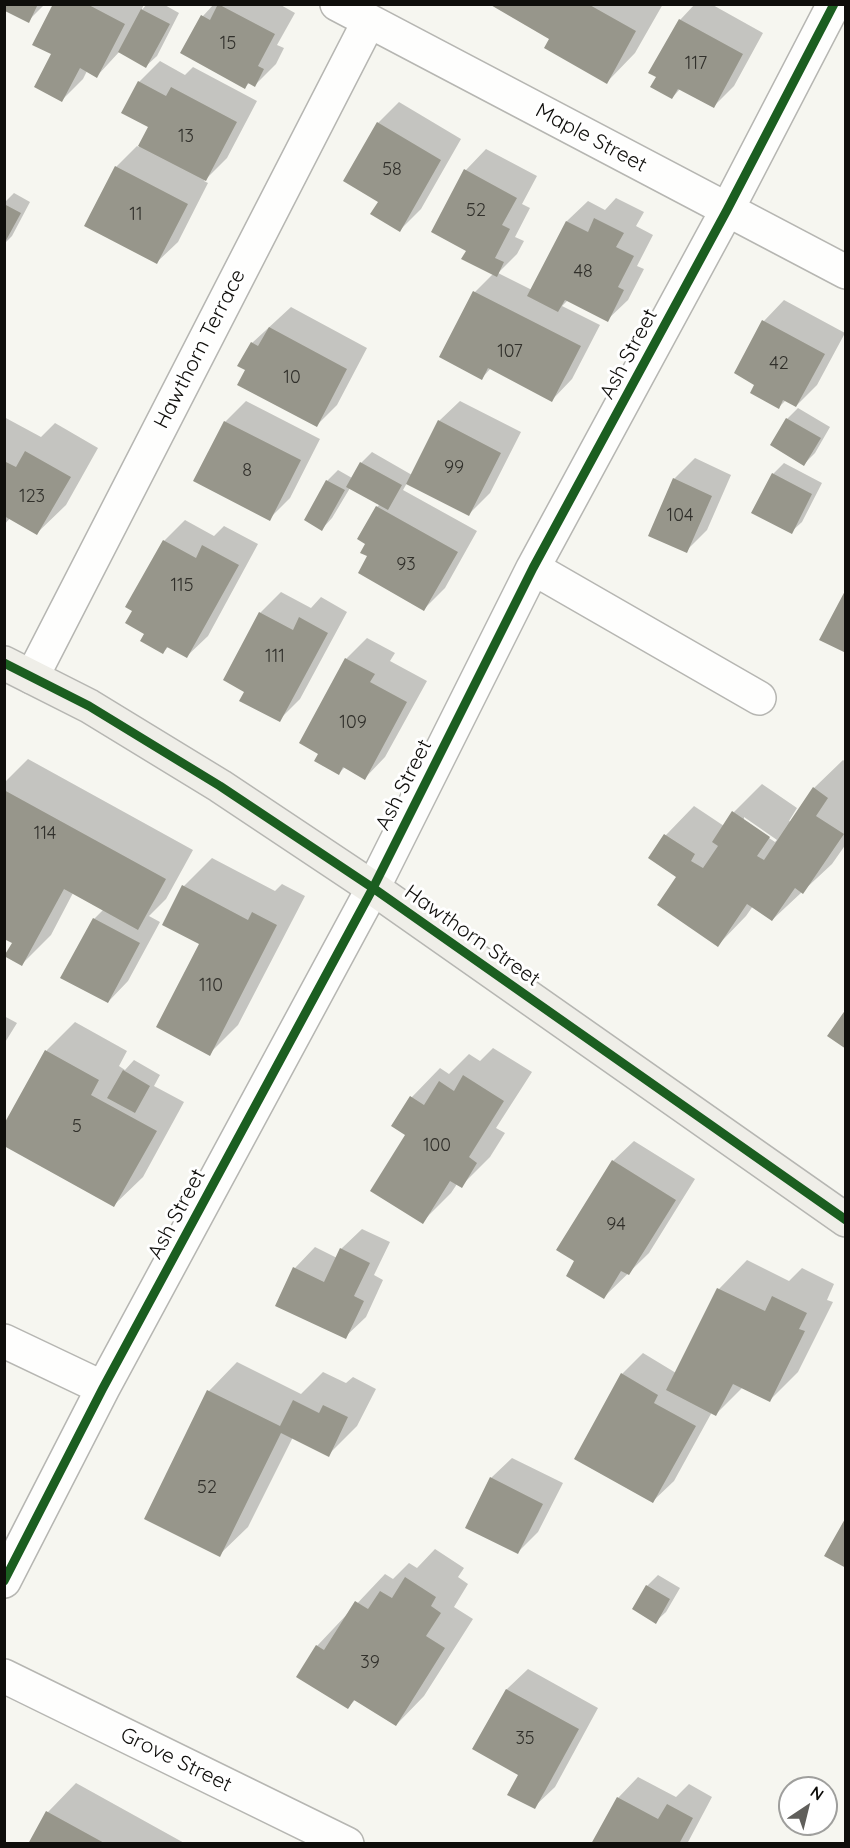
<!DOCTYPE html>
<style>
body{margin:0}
#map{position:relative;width:850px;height:1848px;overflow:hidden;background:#f6f6f0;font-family:Quicksand,sans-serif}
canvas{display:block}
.frame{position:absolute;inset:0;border:6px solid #0f0e0b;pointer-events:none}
.north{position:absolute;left:778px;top:1776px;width:60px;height:60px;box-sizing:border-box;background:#fff;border:2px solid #9f9f9d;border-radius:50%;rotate:35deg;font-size:16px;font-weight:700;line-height:24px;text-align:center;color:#0f0e0b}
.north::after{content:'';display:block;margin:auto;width:21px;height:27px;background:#605f5b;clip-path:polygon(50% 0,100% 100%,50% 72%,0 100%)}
</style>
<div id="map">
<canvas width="850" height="1848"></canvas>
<div class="frame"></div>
<div class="north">N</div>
</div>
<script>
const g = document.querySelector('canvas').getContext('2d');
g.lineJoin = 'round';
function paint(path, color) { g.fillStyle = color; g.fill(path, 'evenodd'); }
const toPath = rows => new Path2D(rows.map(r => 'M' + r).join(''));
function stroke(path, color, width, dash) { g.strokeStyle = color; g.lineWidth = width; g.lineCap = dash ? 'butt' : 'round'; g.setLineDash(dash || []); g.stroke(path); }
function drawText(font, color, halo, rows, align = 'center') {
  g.font = font + ' Quicksand,sans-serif'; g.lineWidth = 6; g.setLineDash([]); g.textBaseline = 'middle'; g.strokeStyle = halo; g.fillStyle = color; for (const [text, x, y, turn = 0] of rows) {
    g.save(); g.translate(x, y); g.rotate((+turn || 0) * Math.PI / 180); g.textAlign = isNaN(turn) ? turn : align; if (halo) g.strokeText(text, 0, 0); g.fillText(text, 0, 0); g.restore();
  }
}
paint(toPath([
 [4,4,45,4,28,21,4,9],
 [54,4,144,4,141,11,147,4,163,4,179,13,157,56,146,66,120,51,97,76,87,71,83,79,62,100,53,53],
 [214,4,279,4,295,13,277,45,284,48,276,64,255,85,250,82,245,87,182,53,203,16],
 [492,4,663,4,635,53,607,82,551,38],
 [695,4,711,4,763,33,734,86,713,107,680,89,672,98,658,76,680,20],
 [160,61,185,75,193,67,257,101,227,158,204,181,208,183,178,242,157,262,116,167,137,146,139,147,150,127,139,82],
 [399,102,461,139,421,209,400,230,378,123],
 [486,149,537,176,522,204,530,208,515,237,524,241,517,254,498,273,532,290,567,221,588,201,605,210,616,198,644,212,636,226,653,235,637,266,644,269,628,300,607,320,568,300,562,306,600,325,572,379,552,400,491,368,482,378,475,292,493,274,468,250,466,170],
 [14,193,30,202,12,236,4,244,4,203],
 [784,300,845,333,817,385,796,406,786,400,779,407,756,384,736,372,764,321],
 [291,307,367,348,337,405,316,426,252,343],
 [246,401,320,439,290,498,269,519,225,422],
 [460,401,521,432,490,493,469,514,407,483,403,490,477,531,445,588,424,609,369,556,367,543,377,507,380,504,350,488,332,518,322,529,327,481,338,470,352,478,361,463,372,452,412,475,439,421],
 [798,408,830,427,815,453,804,464,772,445,787,419],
 [4,417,41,437,55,423,98,448,66,505,37,533,10,518,4,525],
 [695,458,731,475,707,530,686,551,674,479],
 [784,463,822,483,802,522,791,532,753,512,773,474],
 [185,520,214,536,224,526,258,544,208,636,187,656,169,646,163,652,146,634,134,610,164,541],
 [281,592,311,608,321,597,347,612,300,699,279,720,246,691,260,613],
 [367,638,395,653,390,661,427,681,385,757,365,778,345,767,339,773,320,753,301,742,346,659],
 [28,759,193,850,166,899,149,916,160,922,128,981,108,1002,62,977,94,919,104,909,73,893,51,935,22,964,14,942,4,937,4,783],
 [843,760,846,762,846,784,844,786,846,788,846,844,832,864,772,920,753,906,746,916,718,945,678,877,650,858,666,835,694,806,724,826,734,812,762,784,797,808,789,821,791,822,814,788],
 [744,817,777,840,775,842,744,821],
 [212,858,275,891,282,884,305,896,238,1025,209,1054,201,944,184,886],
 [4,1016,17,1023,4,1044],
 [75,1022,127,1051,119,1066,125,1070,134,1060,160,1075,154,1086,184,1102,143,1177,114,1205,4,1127,47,1050],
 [493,1048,532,1072,496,1128,505,1133,490,1157,461,1186,457,1184,451,1193,422,1222,407,1135,393,1126,412,1097,440,1068,449,1074,469,1054,480,1061],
 [634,1141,695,1179,649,1253,604,1297,577,1261,613,1161],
 [362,1229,390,1242,374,1275,383,1280,366,1317,345,1337,295,1268,315,1247,337,1258,341,1249],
 [747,1260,789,1281,802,1268,834,1284,827,1300,833,1302,798,1372,770,1400,743,1387,716,1414,712,1412,674,1481,653,1501,622,1374,643,1353,676,1373,719,1289],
 [237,1362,301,1394,323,1372,346,1383,353,1377,376,1389,357,1426,328,1455,293,1437,248,1527,219,1555,146,1518,209,1391],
 [512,1458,563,1483,538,1532,517,1553,491,1478],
 [435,1549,464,1568,458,1577,468,1584,454,1607,473,1619,424,1696,396,1725,356,1699,348,1707,317,1646,385,1574,393,1579,409,1563,417,1568],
 [658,1575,680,1588,666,1612,655,1622,647,1586],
 [528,1669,598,1708,555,1787,534,1807,520,1774,474,1748,507,1689],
 [638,1777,676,1797,689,1784,712,1797,687,1844,593,1844,618,1798],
 [76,1783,186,1844,30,1844,48,1812]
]), '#0003');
paint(toPath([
 [5,4,38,4,29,23,5,11],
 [53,4,87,4,125,24,97,78,80,68,62,102,34,87,51,54,32,45],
 [218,4,275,34,258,66,264,69,255,87,248,83,245,89,180,53,201,15,210,20],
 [489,4,588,4,636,31,607,84,544,48,549,39],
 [141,9,170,24,146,68,118,52],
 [679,19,743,54,714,108,678,89,672,99,650,87,656,77,648,73],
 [138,81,166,96,171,87,237,122,206,181,138,146,148,127,121,113],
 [377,122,441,160,400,232,370,214,378,202,343,181],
 [115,166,188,204,157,264,84,226],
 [464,169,517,198,502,225,510,229,495,258,504,262,497,277,461,259,466,251,431,232],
 [4,204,21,213,4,244],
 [594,218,624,233,616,247,634,256,618,287,624,290,608,322,565,300,558,312,527,296,566,221,588,232],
 [473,291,581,346,552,402,488,368,482,380,439,357],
 [762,320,825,354,796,407,783,400,779,409,750,393,754,385,734,373],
 [269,327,347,369,317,427,237,385,245,370,237,366,251,342,258,346],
 [786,418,821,438,804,466,770,445],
 [438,420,501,453,469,516,406,484],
 [224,421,301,460,270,521,193,481],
 [25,451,71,477,37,535,4,516,4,461,16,467],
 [360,462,402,485,388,510,346,487],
 [772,473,812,494,792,534,751,513],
 [673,478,712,496,687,553,648,536],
 [326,480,345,490,322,531,304,520],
 [376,506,458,552,424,611,358,573,367,556,360,553,365,544,357,539],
 [163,540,196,558,202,545,239,565,187,658,167,647,163,654,140,641,144,634,125,623,132,611,125,607],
 [846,589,846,653,819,640],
 [259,612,293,630,299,617,328,633,280,722,239,701,244,692,223,680],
 [345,658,375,674,370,682,407,702,365,780,343,767,339,775,314,761,318,754,299,743],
 [813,787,828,798,816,816,844,834,803,894,795,888,772,921,747,904,718,947,657,905,676,877,648,858,664,834,695,854,691,861,703,868,718,846,712,842,732,811,770,837,757,856,764,860],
 [4,790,166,879,138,930,64,889,22,966,4,956,12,943,4,939],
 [182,885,248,920,252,912,277,925,210,1056,156,1027,199,944,162,925],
 [93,918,140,943,108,1003,60,978],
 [846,1009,846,1049,827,1036],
 [45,1050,99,1080,91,1095,157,1131,114,1207,4,1146,4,1124],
 [123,1070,150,1086,135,1113,107,1098],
 [463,1075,504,1101,469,1157,477,1163,462,1188,450,1181,423,1224,370,1191,405,1135,391,1126,410,1096,424,1105,439,1081,454,1091],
 [612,1160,676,1200,629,1275,621,1271,604,1299,566,1276,574,1261,556,1250],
 [340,1248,370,1263,354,1296,364,1301,346,1339,275,1306,293,1267,324,1282],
 [717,1288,765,1311,772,1296,807,1313,799,1329,805,1331,770,1402,733,1384,716,1416,666,1390],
 [621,1373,658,1395,654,1403,696,1426,653,1503,574,1459],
 [207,1390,280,1426,293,1400,319,1413,323,1405,348,1417,329,1457,281,1433,220,1557,144,1519],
 [490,1477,543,1504,518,1554,465,1528],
 [846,1517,846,1568,824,1556],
 [405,1577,436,1597,431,1606,441,1613,426,1636,445,1648,396,1726,354,1700,348,1709,296,1677,316,1645,324,1650,355,1601,368,1609,380,1591,392,1598],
 [646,1585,670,1599,656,1624,632,1609],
 [506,1689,579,1729,535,1809,507,1795,518,1775,472,1749],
 [617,1797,658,1819,667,1804,693,1818,679,1844,591,1844],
 [46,1811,106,1844,28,1844]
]), '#97968b');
const street = toPath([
 [337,4,846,272],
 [533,568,759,698],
 [32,677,369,21],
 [4,1341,103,1388],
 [4,1581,103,1388,373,888,533,568,727,210,834,4],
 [4,1676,347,1844]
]);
const secondary = toPath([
 [4,663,89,706,220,786,373,888,846,1220]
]);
stroke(street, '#b6b6b2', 36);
stroke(secondary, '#b6b6b2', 36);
stroke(street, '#fefefd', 33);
stroke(secondary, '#efeee8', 33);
stroke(toPath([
 [4,663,89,706,220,786,373,888,846,1220],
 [4,1581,103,1388,373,888,533,568,727,210,834,4]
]), '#1b5e20', 9);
drawText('18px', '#31302b', null, [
 ["15",228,44],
 ["117",696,64],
 ["13",186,137],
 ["58",392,170],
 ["52",476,211],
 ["11",136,215],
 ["48",583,272],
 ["107",510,352],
 ["42",779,364],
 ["10",292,378],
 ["99",454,468],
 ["8",247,471],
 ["123",32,497],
 ["104",680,516],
 ["93",406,565],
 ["115",182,586],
 ["111",275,657],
 ["109",353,723],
 ["114",45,834],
 ["110",211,986],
 ["5",77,1127],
 ["100",437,1146],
 ["94",616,1225],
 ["52",207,1488],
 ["39",370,1663],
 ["35",525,1739]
]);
drawText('21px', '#0f0e0b', '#fff', [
 ["Maple Street",591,138,28],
 ["Hawthorn Terrace",200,349,-63],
 ["Ash Street",629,354,-62],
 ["Ash Street",404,785,-63],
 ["Hawthorn Street",472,936,35],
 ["Ash Street",177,1214,-62],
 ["Grove Street",176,1760,26]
]);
</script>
